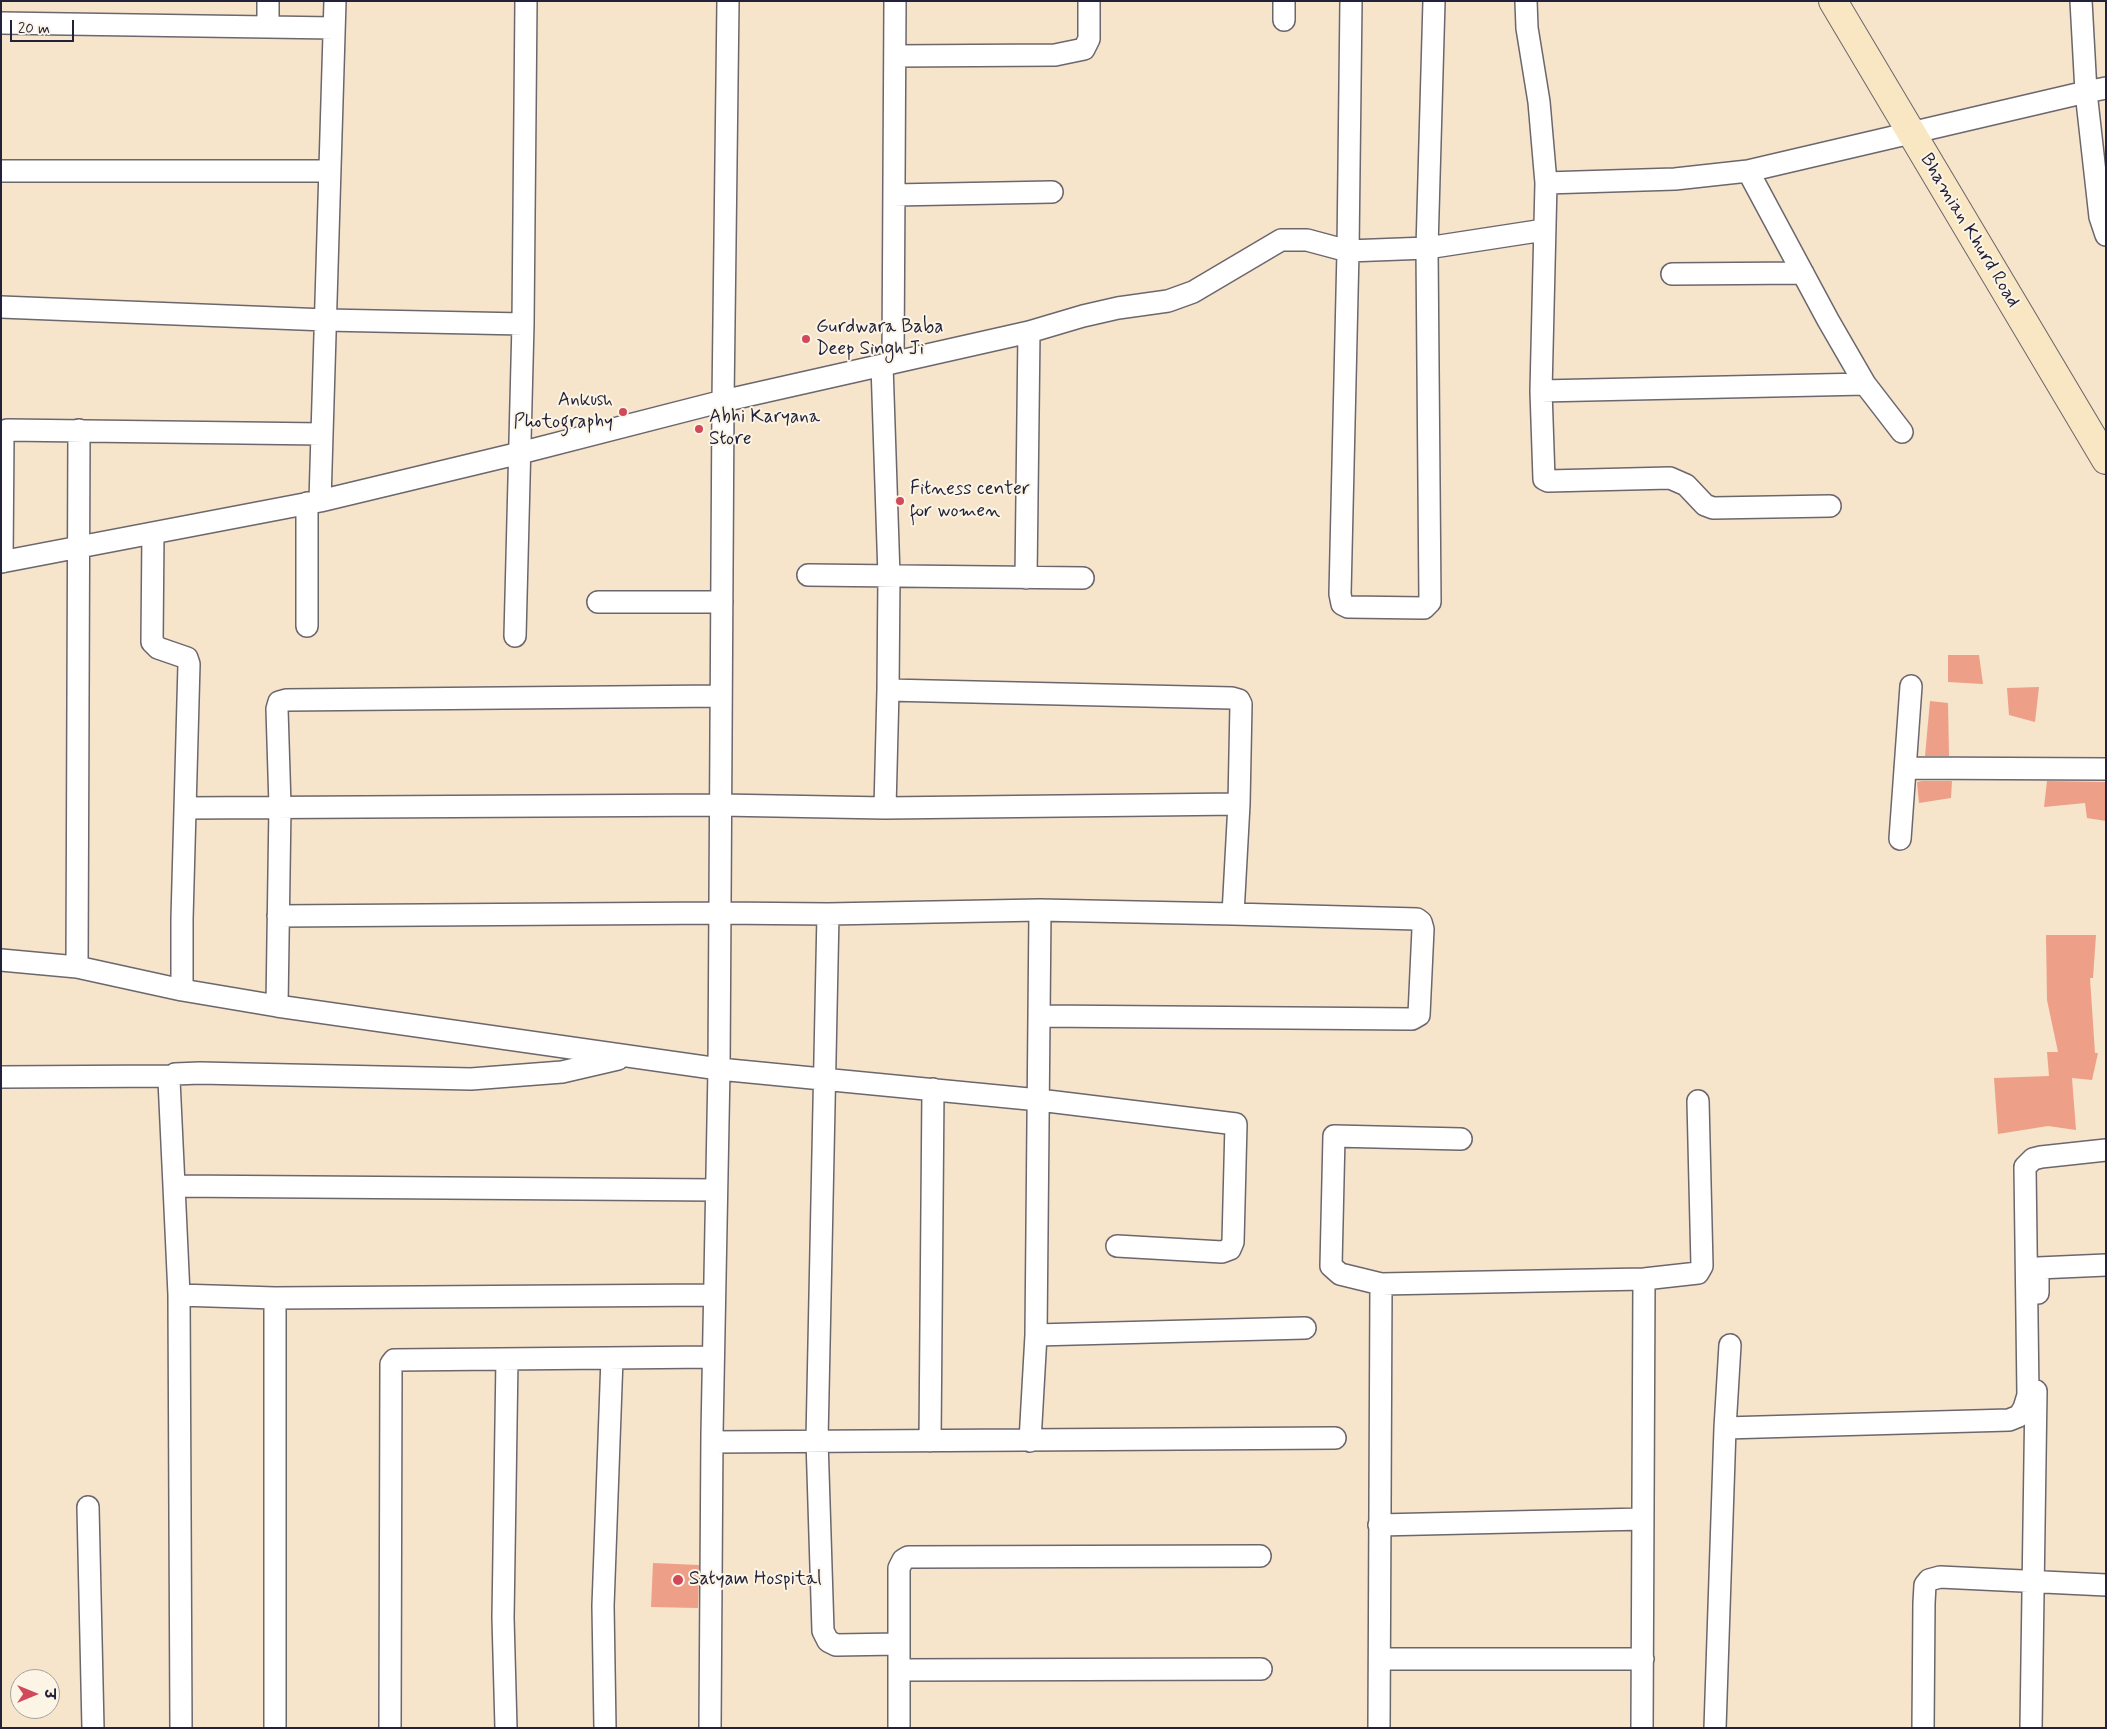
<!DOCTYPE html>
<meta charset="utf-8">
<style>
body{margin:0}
#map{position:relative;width:2107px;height:1729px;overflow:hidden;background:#f6e4cb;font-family:Mynerve,"Playpen Sans Deva",sans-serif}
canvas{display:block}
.frame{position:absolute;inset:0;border:2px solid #22223b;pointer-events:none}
.north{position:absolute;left:10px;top:1669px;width:50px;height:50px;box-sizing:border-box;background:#fcf5e5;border:1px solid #a5a1a1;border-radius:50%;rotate:90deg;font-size:14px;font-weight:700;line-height:20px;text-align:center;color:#22223b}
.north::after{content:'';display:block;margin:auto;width:18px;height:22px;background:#d1495b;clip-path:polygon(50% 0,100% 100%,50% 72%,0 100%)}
.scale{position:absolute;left:10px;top:20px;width:64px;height:22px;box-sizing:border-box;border:2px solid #22223b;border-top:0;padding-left:6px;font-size:15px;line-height:18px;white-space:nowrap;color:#22223b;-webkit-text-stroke:4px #fcf5e5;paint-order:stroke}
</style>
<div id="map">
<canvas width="2107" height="1729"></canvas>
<div class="frame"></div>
<div class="north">उ</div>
<div class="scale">20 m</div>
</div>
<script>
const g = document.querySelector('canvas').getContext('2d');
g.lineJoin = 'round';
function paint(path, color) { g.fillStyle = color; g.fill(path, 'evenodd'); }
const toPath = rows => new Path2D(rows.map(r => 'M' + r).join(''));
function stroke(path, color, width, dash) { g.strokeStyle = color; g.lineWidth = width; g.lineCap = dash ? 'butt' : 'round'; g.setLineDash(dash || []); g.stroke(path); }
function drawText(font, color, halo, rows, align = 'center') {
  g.font = font + ' Mynerve,sans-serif'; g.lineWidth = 4; g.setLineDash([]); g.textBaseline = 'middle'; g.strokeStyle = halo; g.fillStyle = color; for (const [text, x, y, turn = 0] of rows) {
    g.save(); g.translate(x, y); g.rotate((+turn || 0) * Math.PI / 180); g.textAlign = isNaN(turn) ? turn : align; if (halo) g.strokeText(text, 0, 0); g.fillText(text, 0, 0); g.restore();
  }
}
paint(toPath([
 [1948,655,1979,655,1983,684,1948,682],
 [2039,687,2035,722,2009,715,2007,688],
 [1930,701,1948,703,1949,756,1925,756],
 [1922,781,1952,781,1951,798,1919,803,1917,782],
 [2047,781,2106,782,2106,821,2087,818,2085,803,2044,807],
 [2046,935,2096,935,2093,978,2090,978,2095,1053,2098,1053,2092,1080,2072,1078,2076,1130,2048,1126,1998,1134,1994,1078,2049,1076,2047,1052,2058,1052,2047,1000],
 [653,1563,699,1565,698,1608,651,1607]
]), '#ee9f88');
const street = toPath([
 [268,1,268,27],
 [1351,1,1348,251,1340,594,1342,604,1348,607,1424,608,1430,602,1427,248,1434,1],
 [1526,1,1527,28,1539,102,1546,183,1541,391,1544,479,1548,481,1670,478,1686,485,1705,505,1713,508,1830,506],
 [1284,20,1284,1],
 [1,23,334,28],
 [895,56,1055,55,1084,49,1089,39,1089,1],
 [2106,88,2086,92,2100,217,2106,235],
 [1,171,330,171],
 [1748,171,1828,320,1865,384,1902,432],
 [1546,183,1675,179,1748,171,2086,92,2081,1],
 [894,195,1052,192],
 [1672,274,1803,273],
 [1,307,326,320,523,324],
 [1029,332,1083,316,1118,308,1168,301,1193,292,1281,240,1307,240,1348,251,1427,248,1544,230],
 [893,362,895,1],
 [882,365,889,576,888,690],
 [1541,391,1865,384],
 [320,501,335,1],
 [307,503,307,626],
 [153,533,152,642,158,648,187,658,189,664,182,919,182,990],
 [1,562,320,501,520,453,723,401,1029,332,1026,578],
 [2,562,3,435,7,430,322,434],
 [808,575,1083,578],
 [598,602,722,602],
 [515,636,523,324,526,1],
 [721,696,286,700,279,702,277,709,280,806,277,1006,719,1069,1039,1100,1236,1124,1233,1242,1230,1249,1222,1252,1117,1246],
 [1905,768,2106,769],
 [185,808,721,805,885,808,1239,804,1241,704,1239,700,1232,698,888,690,885,808],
 [1900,839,1911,686],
 [278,916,720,913,828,914],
 [1,960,77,967,182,990,277,1006],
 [77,967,79,430],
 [1040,1016,1412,1019,1419,1015,1423,929,1421,922,1417,919,1233,914],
 [1,1077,172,1076],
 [174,1186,169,1080,175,1074,200,1073,471,1079,562,1072,618,1059],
 [1381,1284,1340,1274,1331,1266,1334,1136,1461,1139],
 [2038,1293,2038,1268,2106,1265],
 [179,1295,275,1298,275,1728],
 [275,1298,714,1295],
 [1036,1335,1305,1328],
 [1730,1345,1725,1428,2009,1420,2019,1416,2024,1408,2028,1395,2025,1167,2033,1159,2041,1157,2106,1150],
 [930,1441,933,1089],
 [1030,1441,1036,1335,1040,910],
 [712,1442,1335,1438],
 [88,1507,93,1728],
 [1379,1525,1643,1519],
 [899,1644,836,1645,828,1641,823,1631,817,1440,828,914,1040,910,1233,914,1239,804],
 [1380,1659,1643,1659],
 [899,1670,1261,1669],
 [181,1728,179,1295,174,1186,716,1190],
 [390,1728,391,1364,394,1360,713,1357],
 [506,1728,503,1618,507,1359],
 [605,1728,603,1606,612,1358],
 [710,1728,712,1434,719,1069,723,401,728,1],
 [899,1728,899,1568,903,1560,908,1557,1260,1556],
 [1379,1728,1381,1284,1644,1279,1698,1273,1702,1266,1698,1101],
 [1642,1728,1644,1279],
 [1715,1728,1725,1428],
 [1923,1728,1924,1603,1925,1585,1929,1580,1940,1577,2106,1585],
 [2031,1728,2036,1391]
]);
const secondary = toPath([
 [1833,1,2106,460]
]);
stroke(street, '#6c666d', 24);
stroke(secondary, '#6c666d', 30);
stroke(street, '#fff', 21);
stroke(secondary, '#f9e7c3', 28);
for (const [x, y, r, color] of [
 [806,339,5,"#d1495b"],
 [623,412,5,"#d1495b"],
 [699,429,5,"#d1495b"],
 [900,501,5,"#d1495b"],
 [678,1580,6,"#d1495b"]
]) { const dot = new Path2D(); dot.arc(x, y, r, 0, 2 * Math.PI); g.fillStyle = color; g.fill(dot); stroke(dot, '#fcf5e5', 2); }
drawText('19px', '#22223b', '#fcf5e5', [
 ["Bhamian Khurd Road",1969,231,59]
]);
drawText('19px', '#22223b', '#fcf5e5', [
 ["Gurdwara Baba",816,328],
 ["Deep Singh Ji",816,350],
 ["Ankush",613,401,"right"],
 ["Photography",613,423,"right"],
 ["Abhi Karyana",709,418],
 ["Store",709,440],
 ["Fitness center",910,490],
 ["for women",910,512],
 ["Satyam Hospital",689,1580]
], 'left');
</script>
